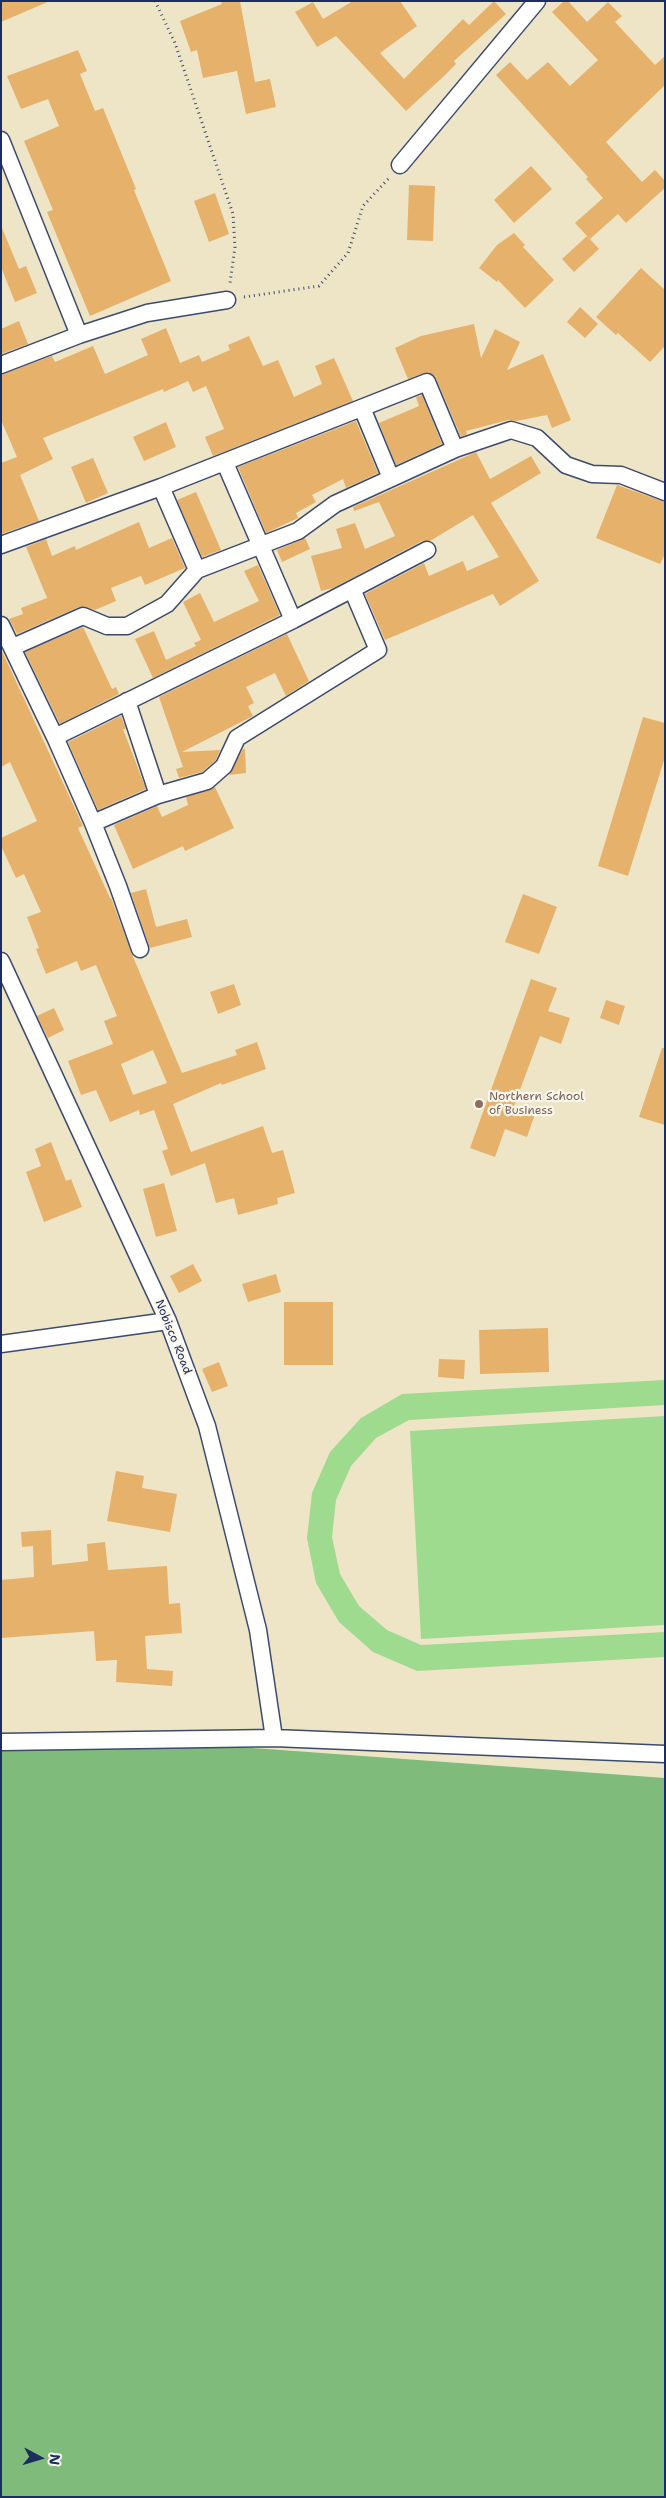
<!DOCTYPE html>
<style>
body{margin:0}
#map{position:relative;width:666px;height:2498px;overflow:hidden;background:#eee5c7;font-family:"Shantell Sans",sans-serif}
canvas{display:block}
.frame{position:absolute;inset:0;border:2px solid #1b2f5e;pointer-events:none}
.north{position:absolute;left:15px;top:2433px;width:50px;height:50px;-webkit-text-stroke:4px #fbf7ec;paint-order:stroke;rotate:96deg;font-size:14px;font-weight:700;line-height:20px;text-align:center;color:#1b2f5e}
.north::after{content:'';display:block;margin:auto;width:18px;height:22px;background:#1b2f5e;clip-path:polygon(50% 0,100% 100%,50% 72%,0 100%)}
</style>
<div id="map">
<canvas width="666" height="2498"></canvas>
<div class="frame"></div>
<div class="north">N</div>
</div>
<script>
const g = document.querySelector('canvas').getContext('2d');
g.lineJoin = 'round';
function paint(path, color) { g.fillStyle = color; g.fill(path, 'evenodd'); }
const toPath = rows => new Path2D(rows.map(r => 'M' + r).join(''));
function stroke(path, color, width, dash) { g.strokeStyle = color; g.lineWidth = width; g.lineCap = dash ? 'butt' : 'round'; g.setLineDash(dash || []); g.stroke(path); }
function drawText(font, color, halo, rows, align = 'center') {
  g.font = font + ' "Shantell Sans",sans-serif'; g.lineWidth = 4.5; g.setLineDash([]); g.textBaseline = 'middle'; g.strokeStyle = halo; g.fillStyle = color; for (const [text, x, y, turn = 0] of rows) {
    g.save(); g.translate(x, y); g.rotate((+turn || 0) * Math.PI / 180); g.textAlign = isNaN(turn) ? turn : align; if (halo) g.strokeText(text, 0, 0); g.fillText(text, 0, 0); g.restore();
  }
}
paint(toPath([
 [665,1380,665,1405,409,1420,376,1438,351,1466,336,1500,332,1537,340,1574,359,1606,387,1630,421,1645,665,1632,665,1657,417,1671,373,1652,339,1622,316,1583,307,1538,312,1493,330,1452,361,1418,402,1394],
 [665,1416,665,1625,421,1639,410,1431]
]), '#9fdb8f');
paint(toPath([
 [1,1739,253,1748,665,1778,665,2497,1,2497]
]), '#7fbb7a');
paint(toPath([
 [1,1,50,1,1,22],
 [221,1,240,1,255,82,270,79,276,107,246,114,237,71,203,78,197,50,191,52,180,21,222,4],
 [353,1,400,1,417,26,380,53,404,79,463,19,469,25,494,1,506,14,454,61,456,64,443,77,406,111,336,36,317,47,295,12,313,2,323,19],
 [564,1,568,1,587,22,608,2,622,16,615,22,655,65,665,56,665,85,606,142,642,182,655,170,665,181,665,188,626,223,618,214,590,239,575,223,603,198,586,179,588,177,496,75,510,62,527,80,548,62,570,86,598,60,552,12],
 [78,50,87,71,80,74,95,111,103,108,136,189,134,190,171,281,90,316,47,212,53,210,24,141,59,126,48,99,21,109,7,76],
 [531,166,552,189,514,223,494,200],
 [409,185,435,186,433,241,407,240],
 [215,193,229,234,209,242,194,201],
 [2,228,19,269,26,266,37,293,15,302,1,267],
 [514,233,525,245,523,247,554,280,525,308,498,280,497,282,479,268,497,245],
 [587,236,599,249,574,272,562,259],
 [641,268,665,290,665,346,650,362,618,333,616,335,596,317],
 [580,307,598,324,585,338,567,322],
 [19,321,28,344,1,354,1,329],
 [474,324,481,358,495,329,520,342,507,370,543,354,571,420,552,428,547,415,516,421,508,420,466,431,467,434,461,437,436,378,428,372,408,379,395,348,421,336],
 [166,328,180,363,199,355,202,362,230,350,228,345,249,336,263,366,278,360,294,397,322,384,315,366,334,358,353,401,213,456,205,437,224,429,206,386,193,392,188,381,164,392,163,389,43,438,53,459,20,475,39,521,1,534,1,463,17,457,1,420,1,375,52,356,55,362,93,346,105,374,148,355,141,339],
 [422,395,442,444,396,465,379,423,419,406,416,397],
 [356,421,378,473,346,488,343,479,312,495,316,502,296,513,298,518,266,533,238,467],
 [166,422,176,447,144,461,133,437],
 [476,452,490,479,531,456,541,473,491,503,539,581,500,606,493,594,385,640,365,594,424,563,429,576,463,561,467,571,499,557,473,515,430,541,422,541,333,588,321,591,311,556,342,548,336,529,355,523,365,549,395,536,379,502,354,511,353,507],
 [93,458,108,493,86,503,71,467],
 [617,485,665,502,665,554,660,564,596,538],
 [196,492,221,550,202,557,177,500],
 [139,522,149,548,172,538,185,568,145,585,141,576,111,588,116,601,95,610,79,607,17,634,9,619,23,614,21,608,47,598,26,547,46,539,52,556,75,546,76,550],
 [305,538,310,549,282,562,277,550],
 [258,565,280,615,153,678,135,639,154,631,166,660,196,646,194,643,201,640,183,602,200,593,214,622,259,601,244,571],
 [83,627,112,689,116,687,119,694,60,724,25,652],
 [287,634,309,681,286,696,275,673,246,687,254,703,248,706,253,716,182,752,220,750,216,760,202,772,179,778,176,769,183,767,159,697],
 [1,649,83,826,78,828,110,898,111,898,131,952,182,1073,237,1055,235,1050,257,1042,266,1069,222,1085,221,1083,173,1104,191,1152,263,1126,272,1153,283,1150,295,1193,277,1198,278,1204,238,1215,234,1198,216,1203,205,1163,171,1176,162,1151,168,1149,154,1110,140,1115,139,1110,110,1122,96,1090,81,1095,68,1061,113,1044,104,1021,117,1016,96,965,81,971,77,961,46,974,36,949,39,948,27,917,41,912,24,874,16,878,1,846,1,838,37,821,10,762,1,767],
 [153,1050,167,1083,133,1095,121,1064],
 [121,716,126,729,123,729,146,789,98,810,68,742],
 [643,717,665,723,665,757,628,876,598,866],
 [243,749,245,749,246,773,229,775],
 [215,787,234,828,185,851,183,846,133,869,114,825,157,806,162,817,188,805,186,797],
 [146,889,156,927,187,919,192,937,150,948,131,893],
 [523,894,557,907,539,954,505,942],
 [531,979,557,988,548,1011,570,1018,561,1044,540,1036,514,1106,535,1114,527,1137,505,1129,495,1157,470,1148],
 [234,984,241,1005,218,1014,210,992],
 [606,1000,625,1006,619,1025,600,1018],
 [54,1008,64,1030,48,1038,37,1016],
 [662,1048,665,1048,665,1125,639,1117],
 [51,1142,66,1181,71,1179,82,1207,44,1222,26,1172,41,1166,35,1149],
 [164,1183,177,1231,156,1237,143,1189],
 [193,1264,202,1281,179,1293,170,1276],
 [276,1274,281,1292,248,1302,242,1284],
 [284,1302,333,1302,333,1365,284,1365],
 [548,1328,549,1372,480,1374,479,1330],
 [439,1359,465,1360,464,1379,438,1377],
 [219,1362,228,1386,212,1392,202,1369],
 [116,1471,144,1476,142,1488,177,1494,170,1532,107,1521],
 [51,1530,52,1565,88,1561,87,1544,105,1542,108,1570,167,1566,169,1604,180,1603,182,1633,145,1636,147,1669,173,1671,172,1686,116,1682,117,1660,96,1661,94,1631,1,1638,1,1580,34,1577,33,1546,22,1547,21,1532]
]), '#e6b16a');
const street = toPath([
 [1,140,79,335],
 [400,165,537,1],
 [1,365,79,335,147,313,227,300],
 [362,408,391,478],
 [225,463,293,620],
 [161,487,197,570],
 [1,545,161,487,427,382,455,449,511,430,537,438,566,465,592,474,621,475,665,492],
 [1,625,55,737,93,823,118,886,140,949],
 [13,647,83,616,107,626,127,626,167,604,197,570,298,531,335,504,455,449],
 [127,701,158,795],
 [55,737,293,620,427,550],
 [93,823,158,795,207,781,224,766,237,738,378,650,352,589],
 [1,961,168,1321,207,1426,258,1630,274,1738],
 [1,1344,168,1321],
 [1,1742,274,1738,665,1754]
]);
stroke(street, '#3b4a6e', 19);
stroke(toPath([
 [155,1,175,43,233,214,235,247,230,283],
 [244,297,319,286,348,253,363,206,390,177]
]), '#3b4a6e', 3, [1, 4]);
stroke(street, '#fff', 16);
for (const [x, y, r, color] of [
 [479,1104,5,"#8d6e63"]
]) { const dot = new Path2D(); dot.arc(x, y, r, 0, 2 * Math.PI); g.fillStyle = color; g.fill(dot); stroke(dot, '#fbf7ec', 2); }
drawText('12px', '#785e54', '#fbf7ec', [
 ["Northern School",489,1097],
 ["of Business",489,1111]
], 'left');
drawText('12px', '#1b2f5e', '#fbf7ec', [
 ["Nobisco Road",173,1337,68]
]);
</script>
